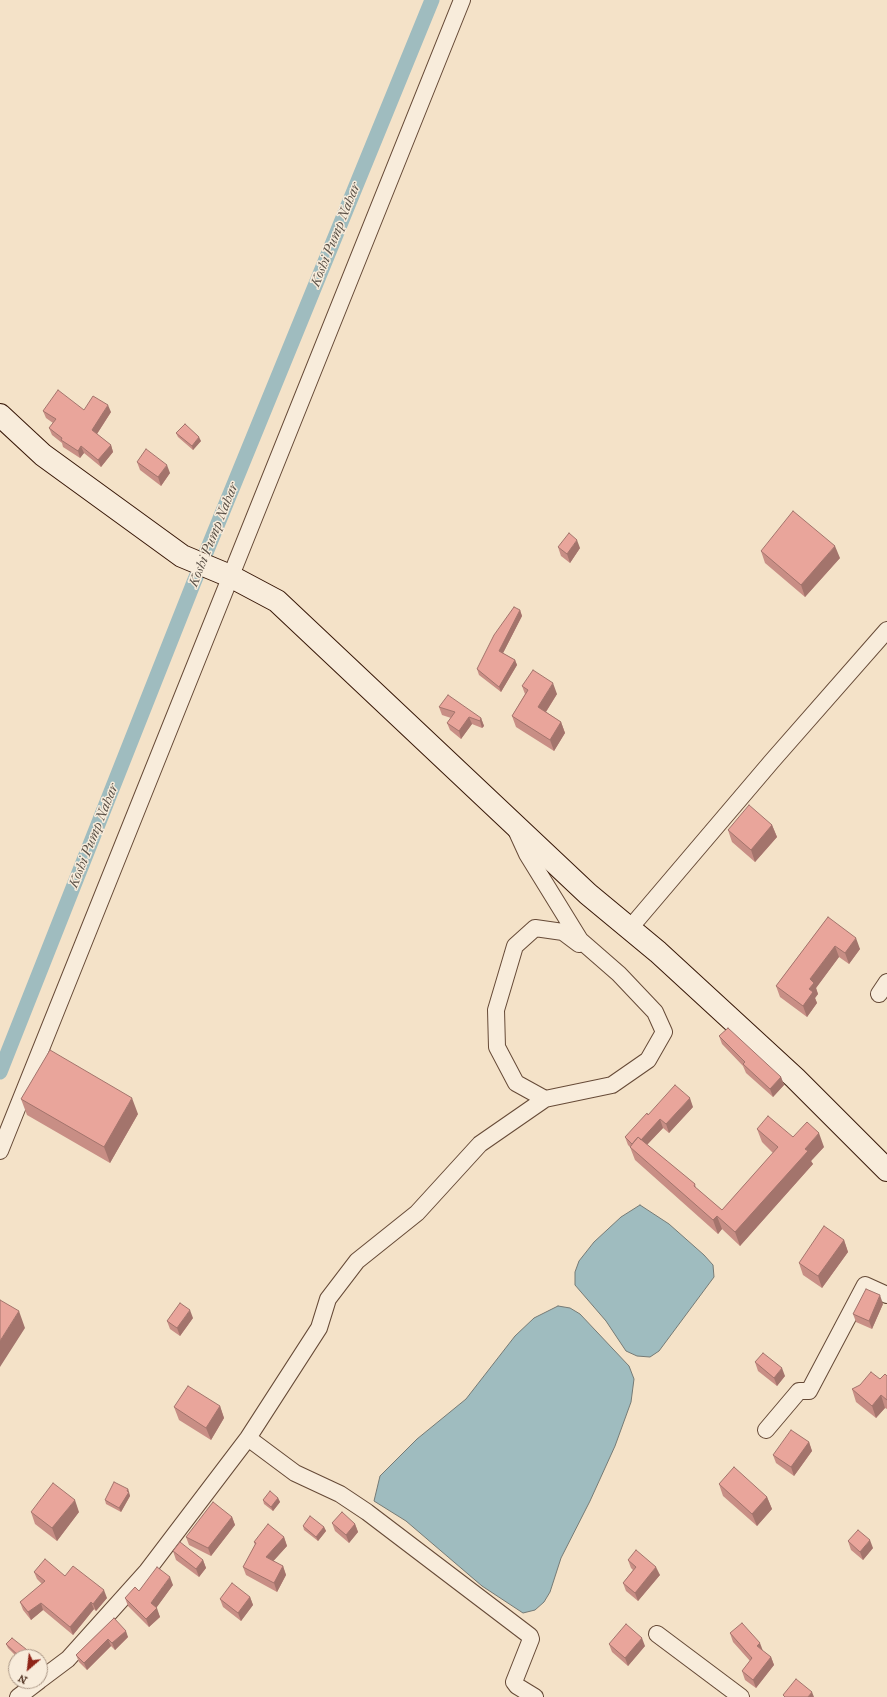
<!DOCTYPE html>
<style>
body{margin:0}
#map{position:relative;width:887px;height:1697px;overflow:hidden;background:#f4e2c8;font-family:"IM FELL French Canon",serif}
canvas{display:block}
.north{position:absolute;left:8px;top:1649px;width:40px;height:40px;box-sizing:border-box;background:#f8ecdb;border:1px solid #ab9786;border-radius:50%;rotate:208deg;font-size:11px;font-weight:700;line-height:16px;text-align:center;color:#371707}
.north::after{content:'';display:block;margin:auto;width:14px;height:18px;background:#8f2418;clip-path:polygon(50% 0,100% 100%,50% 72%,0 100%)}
</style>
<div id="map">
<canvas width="887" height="1697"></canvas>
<div class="north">N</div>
</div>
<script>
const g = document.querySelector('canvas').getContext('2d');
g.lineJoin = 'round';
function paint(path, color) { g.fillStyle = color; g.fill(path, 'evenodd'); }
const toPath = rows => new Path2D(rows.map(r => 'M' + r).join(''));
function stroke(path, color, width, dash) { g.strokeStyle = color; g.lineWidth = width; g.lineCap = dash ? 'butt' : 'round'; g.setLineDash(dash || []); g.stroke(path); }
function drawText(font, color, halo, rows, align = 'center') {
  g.font = font + ' "IM FELL French Canon",serif'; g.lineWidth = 3; g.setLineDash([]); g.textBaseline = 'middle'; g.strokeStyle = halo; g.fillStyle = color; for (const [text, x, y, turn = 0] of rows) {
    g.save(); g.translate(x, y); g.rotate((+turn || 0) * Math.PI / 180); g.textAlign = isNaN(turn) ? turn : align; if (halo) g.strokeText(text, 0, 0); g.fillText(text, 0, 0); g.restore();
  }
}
const water = toPath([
 [640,1205,669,1224,704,1255,713,1265,714,1277,659,1351,650,1357,637,1356,626,1351,606,1321,575,1285,575,1272,579,1261,594,1242,621,1217,640,1205],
 [558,1306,570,1308,580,1314,629,1366,634,1379,631,1402,615,1446,590,1501,561,1558,550,1592,544,1602,535,1610,523,1613,482,1586,406,1521,374,1501,380,1476,417,1439,466,1399,515,1336,534,1318,558,1306]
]);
paint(water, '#9fbcbf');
stroke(water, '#757a75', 1);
stroke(toPath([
 [0,1072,194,582,432,0]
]), '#9fbcbf', 15);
const street = toPath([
 [630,928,772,761,887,630],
 [879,994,887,982],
 [545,1099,516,1083,497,1047,496,1010,515,946,535,928,563,932,579,944],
 [0,1151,462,0],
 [766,1430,799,1391,809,1391,865,1285,887,1295],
 [248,1438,295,1473,340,1494,367,1512,530,1636,531,1639,514,1682,517,1686,535,1697],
 [657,1634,741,1697],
 [40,1680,68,1659,147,1571,248,1438,319,1328,328,1299,357,1261,417,1213,480,1144,545,1099,612,1085,648,1060,664,1032,655,1012,619,974,580,940,527,854,516,830],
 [18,1697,39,1681]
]);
const secondary = toPath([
 [0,415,43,455,182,556,230,576,277,601,588,894,658,952,795,1078,887,1170]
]);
stroke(street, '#664a37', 18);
stroke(secondary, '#371707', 24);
stroke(street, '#f8ecdb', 16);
stroke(secondary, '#f8ecdb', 22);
paint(toPath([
 [84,410,111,412,97,434,111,445,113,452,101,467,84,453,80,458,63,447,62,443,52,435,49,428,53,423,46,418,43,411],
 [176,433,201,441,193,450,178,437],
 [137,462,170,473,161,486,140,470],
 [558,547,580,548,570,563,561,556],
 [761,551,840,558,805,597,765,563],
 [520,610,522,616,503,653,515,660,517,665,501,692,479,675,477,669],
 [522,686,557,694,546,712,561,722,565,733,554,751,516,727,512,716,525,694],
 [439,707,481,718,484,726,482,728,472,724,461,739,450,730,447,723,451,718,442,715],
 [772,825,777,837,755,862,732,842,728,830],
 [828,917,860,949,849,964,839,957,816,988,818,994,815,998,817,1003,807,1017,780,997,776,986],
 [719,1036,781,1077,784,1085,773,1097,746,1073,743,1066,722,1044],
 [21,1099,138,1114,110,1163,27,1115],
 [693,1107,669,1133,663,1128,647,1145,695,1184,696,1188,722,1210,773,1153,762,1142,757,1129,793,1137,824,1147,811,1161,813,1164,740,1246,722,1229,718,1234,635,1160,630,1147,628,1145,625,1137,648,1115],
 [844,1240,848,1252,822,1288,803,1275,799,1263],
 [883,1304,872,1329,856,1322,853,1314],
 [193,1318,180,1336,170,1329,167,1321],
 [755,1362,785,1376,777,1386,758,1371],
 [887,1376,887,1409,885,1408,876,1418,856,1402,852,1389,880,1379],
 [220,1406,224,1418,211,1440,179,1420,174,1407],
 [809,1442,812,1451,794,1476,776,1463,773,1455],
 [719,1484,767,1497,772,1509,757,1526,723,1496],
 [128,1489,130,1496,121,1512,106,1504,105,1500],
 [278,1498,280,1502,273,1511,264,1504,263,1500],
 [31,1512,79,1512,57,1541,35,1524],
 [232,1517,235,1525,211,1556,189,1545,186,1537],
 [332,1523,355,1524,358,1532,349,1543,335,1531],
 [303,1526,324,1527,326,1531,318,1541,304,1530],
 [284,1537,287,1546,273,1561,283,1566,286,1575,277,1592,246,1575,243,1567,255,1545,254,1542],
 [848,1541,873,1548,863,1560,851,1550],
 [173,1551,203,1560,206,1568,199,1577,176,1560],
 [628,1560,660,1575,638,1601,626,1591,623,1583,633,1570,631,1568],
 [34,1572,65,1576,107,1598,96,1611,94,1609,73,1635,43,1610,31,1620,23,1610,20,1602,42,1584,37,1579],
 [173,1585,156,1608,160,1617,149,1627,128,1606,125,1598,139,1591],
 [250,1597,253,1605,241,1621,223,1607,220,1599],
 [114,1618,128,1637,115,1650,111,1646,87,1670,79,1662,76,1655],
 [730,1633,763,1651,771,1657,774,1665,756,1688,745,1680,742,1671,750,1661,733,1642],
 [6,1644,36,1657,17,1657,8,1648],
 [609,1644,645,1646,628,1666,612,1652]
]), '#c88e85');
paint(toPath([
 [108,405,111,412,95,437,92,430],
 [199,437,201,441,193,450,192,446],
 [111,445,113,452,101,467,98,460],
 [81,446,84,453,80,458,78,451],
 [167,465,170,473,161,486,158,477],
 [577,540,580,548,570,563,567,554],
 [835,546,840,558,805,597,801,585],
 [520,610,522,616,501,657,499,651],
 [515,660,517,665,501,692,499,687],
 [553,683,557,694,542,718,538,707],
 [469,717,472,724,461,739,459,731],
 [481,718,484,726,482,728,480,721],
 [561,722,565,733,554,751,550,740],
 [772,825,777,837,755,862,751,850],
 [856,938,860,949,849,964,845,953],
 [835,946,839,957,816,988,818,994,815,998,817,1003,807,1017,803,1006,810,979],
 [781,1077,784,1085,773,1097,770,1089],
 [132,1098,138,1114,110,1163,104,1147],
 [690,1098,693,1107,669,1133,666,1124],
 [660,1119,663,1128,638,1154,635,1146],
 [819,1133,824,1147,811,1161,813,1164,740,1246,735,1232,805,1149],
 [717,1216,722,1229,718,1234,713,1220],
 [844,1240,848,1252,822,1288,818,1276],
 [880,1295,883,1304,872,1329,869,1321],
 [190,1310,193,1318,180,1336,177,1328],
 [19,1311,25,1328,0,1367,0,1341],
 [782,1368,785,1376,777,1386,774,1378],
 [881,1395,885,1408,876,1418,872,1406],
 [220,1406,224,1418,211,1440,206,1428],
 [809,1442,812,1451,794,1476,791,1467],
 [128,1489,130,1496,121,1512,119,1508],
 [767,1497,772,1509,757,1526,752,1514],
 [278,1498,280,1502,273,1511,271,1507],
 [75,1500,79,1512,57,1541,52,1528],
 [232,1517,235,1525,211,1556,208,1548],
 [355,1524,358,1532,349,1543,346,1535],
 [324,1527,326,1531,318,1541,316,1537],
 [284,1537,287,1546,269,1566,266,1557],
 [870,1540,873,1548,863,1560,860,1552],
 [203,1560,206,1568,199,1577,196,1569],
 [283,1566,286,1575,277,1592,274,1583],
 [656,1567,660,1575,638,1601,635,1593],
 [170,1577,173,1585,154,1611,151,1603],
 [104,1590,107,1598,96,1611,93,1604],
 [250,1597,253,1605,241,1621,238,1613],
 [91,1602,94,1609,73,1635,70,1627],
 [41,1603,43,1610,31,1620,28,1612],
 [157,1608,160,1617,149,1627,146,1619],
 [126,1631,128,1637,115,1650,112,1643],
 [642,1638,645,1646,628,1666,625,1658],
 [108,1639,111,1646,87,1670,84,1663],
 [760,1643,763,1651,757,1646],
 [771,1657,774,1665,756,1688,753,1680],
 [41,1661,43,1665,40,1667,40,1662],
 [812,1692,814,1697,808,1697]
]), '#a3746c');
const building = toPath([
 [58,390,84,410,93,396,108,405,92,430,111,445,98,460,81,446,78,451,61,440,62,438,49,428,56,419,43,411,58,390],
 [185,424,199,437,192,446,176,433,185,424],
 [146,449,167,465,158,477,137,462,146,449],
 [793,511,835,546,801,585,761,551,793,511],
 [569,533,577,540,567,554,558,547,569,533],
 [514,607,520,610,499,651,515,660,499,687,477,669,494,635,514,607],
 [533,670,553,683,538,707,561,722,550,740,512,716,528,690,522,686,533,670],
 [448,695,481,718,480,721,469,717,459,731,447,723,455,712,439,707,448,695],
 [749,805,772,825,751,850,728,830,749,805],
 [828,917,856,938,845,953,835,946,810,979,814,983,809,989,813,992,803,1006,776,986,828,917],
 [728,1028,781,1077,770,1089,743,1064,745,1062,719,1036,728,1028],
 [50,1050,132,1098,104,1147,21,1099,50,1050],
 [675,1085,690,1098,666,1124,660,1119,641,1140,638,1137,632,1144,625,1137,647,1113,648,1115,675,1085],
 [768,1116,793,1137,807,1122,819,1133,805,1149,808,1151,735,1232,717,1216,713,1220,630,1147,638,1137,695,1184,694,1186,722,1210,778,1147,757,1129,768,1116],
 [824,1226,844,1240,818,1276,799,1263,824,1226],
 [866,1289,880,1295,869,1321,853,1314,866,1289],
 [0,1300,19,1311,0,1341,0,1300],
 [180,1303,190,1310,177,1328,167,1321,180,1303],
 [763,1353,782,1368,774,1378,755,1362,763,1353],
 [871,1372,880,1379,885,1374,887,1376,887,1400,881,1395,872,1406,852,1389,860,1385,871,1372],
 [188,1386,220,1406,206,1428,174,1407,188,1386],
 [791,1430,809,1442,791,1467,773,1455,791,1430],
 [734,1467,767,1497,752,1514,719,1484,734,1467],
 [114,1482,128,1489,127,1491,129,1492,119,1508,105,1500,114,1482],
 [53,1483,75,1500,52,1528,31,1512,53,1483],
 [270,1491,278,1498,271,1507,263,1500,270,1491],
 [213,1502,232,1517,208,1548,186,1537,213,1502],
 [342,1512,355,1524,346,1535,332,1523,342,1512],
 [310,1516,324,1527,316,1537,303,1526,310,1516],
 [268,1524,284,1537,266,1557,283,1566,274,1583,243,1567,256,1543,254,1542,268,1524],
 [858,1530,870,1540,860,1552,848,1541,858,1530],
 [180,1542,203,1560,196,1569,173,1551,180,1542],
 [636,1550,656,1567,635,1593,623,1583,636,1567,628,1560,636,1550],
 [45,1559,65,1576,73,1566,104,1590,93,1604,91,1602,70,1627,41,1603,28,1612,20,1602,45,1581,34,1572,45,1559],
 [157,1567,170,1577,151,1603,157,1608,146,1619,125,1598,135,1587,139,1591,157,1567],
 [232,1583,250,1597,238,1613,220,1599,232,1583],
 [114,1618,126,1631,112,1643,108,1639,84,1663,76,1655,114,1618],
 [742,1623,760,1643,757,1646,771,1657,753,1680,742,1671,752,1658,730,1633,742,1623],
 [626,1624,642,1638,625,1658,609,1644,626,1624],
 [12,1638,36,1657,20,1657,6,1644,12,1638],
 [796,1679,812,1692,808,1697,785,1697,783,1695,796,1679]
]);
paint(building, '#e9a59b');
stroke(building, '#a3746c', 1);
drawText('italic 14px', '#5b5147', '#f8ecdb', [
 ["Koshi Pump Nahar",336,235,-68],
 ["Koshi Pump Nahar",214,535,-68],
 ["Koshi Pump Nahar",94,836,-68]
]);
</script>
